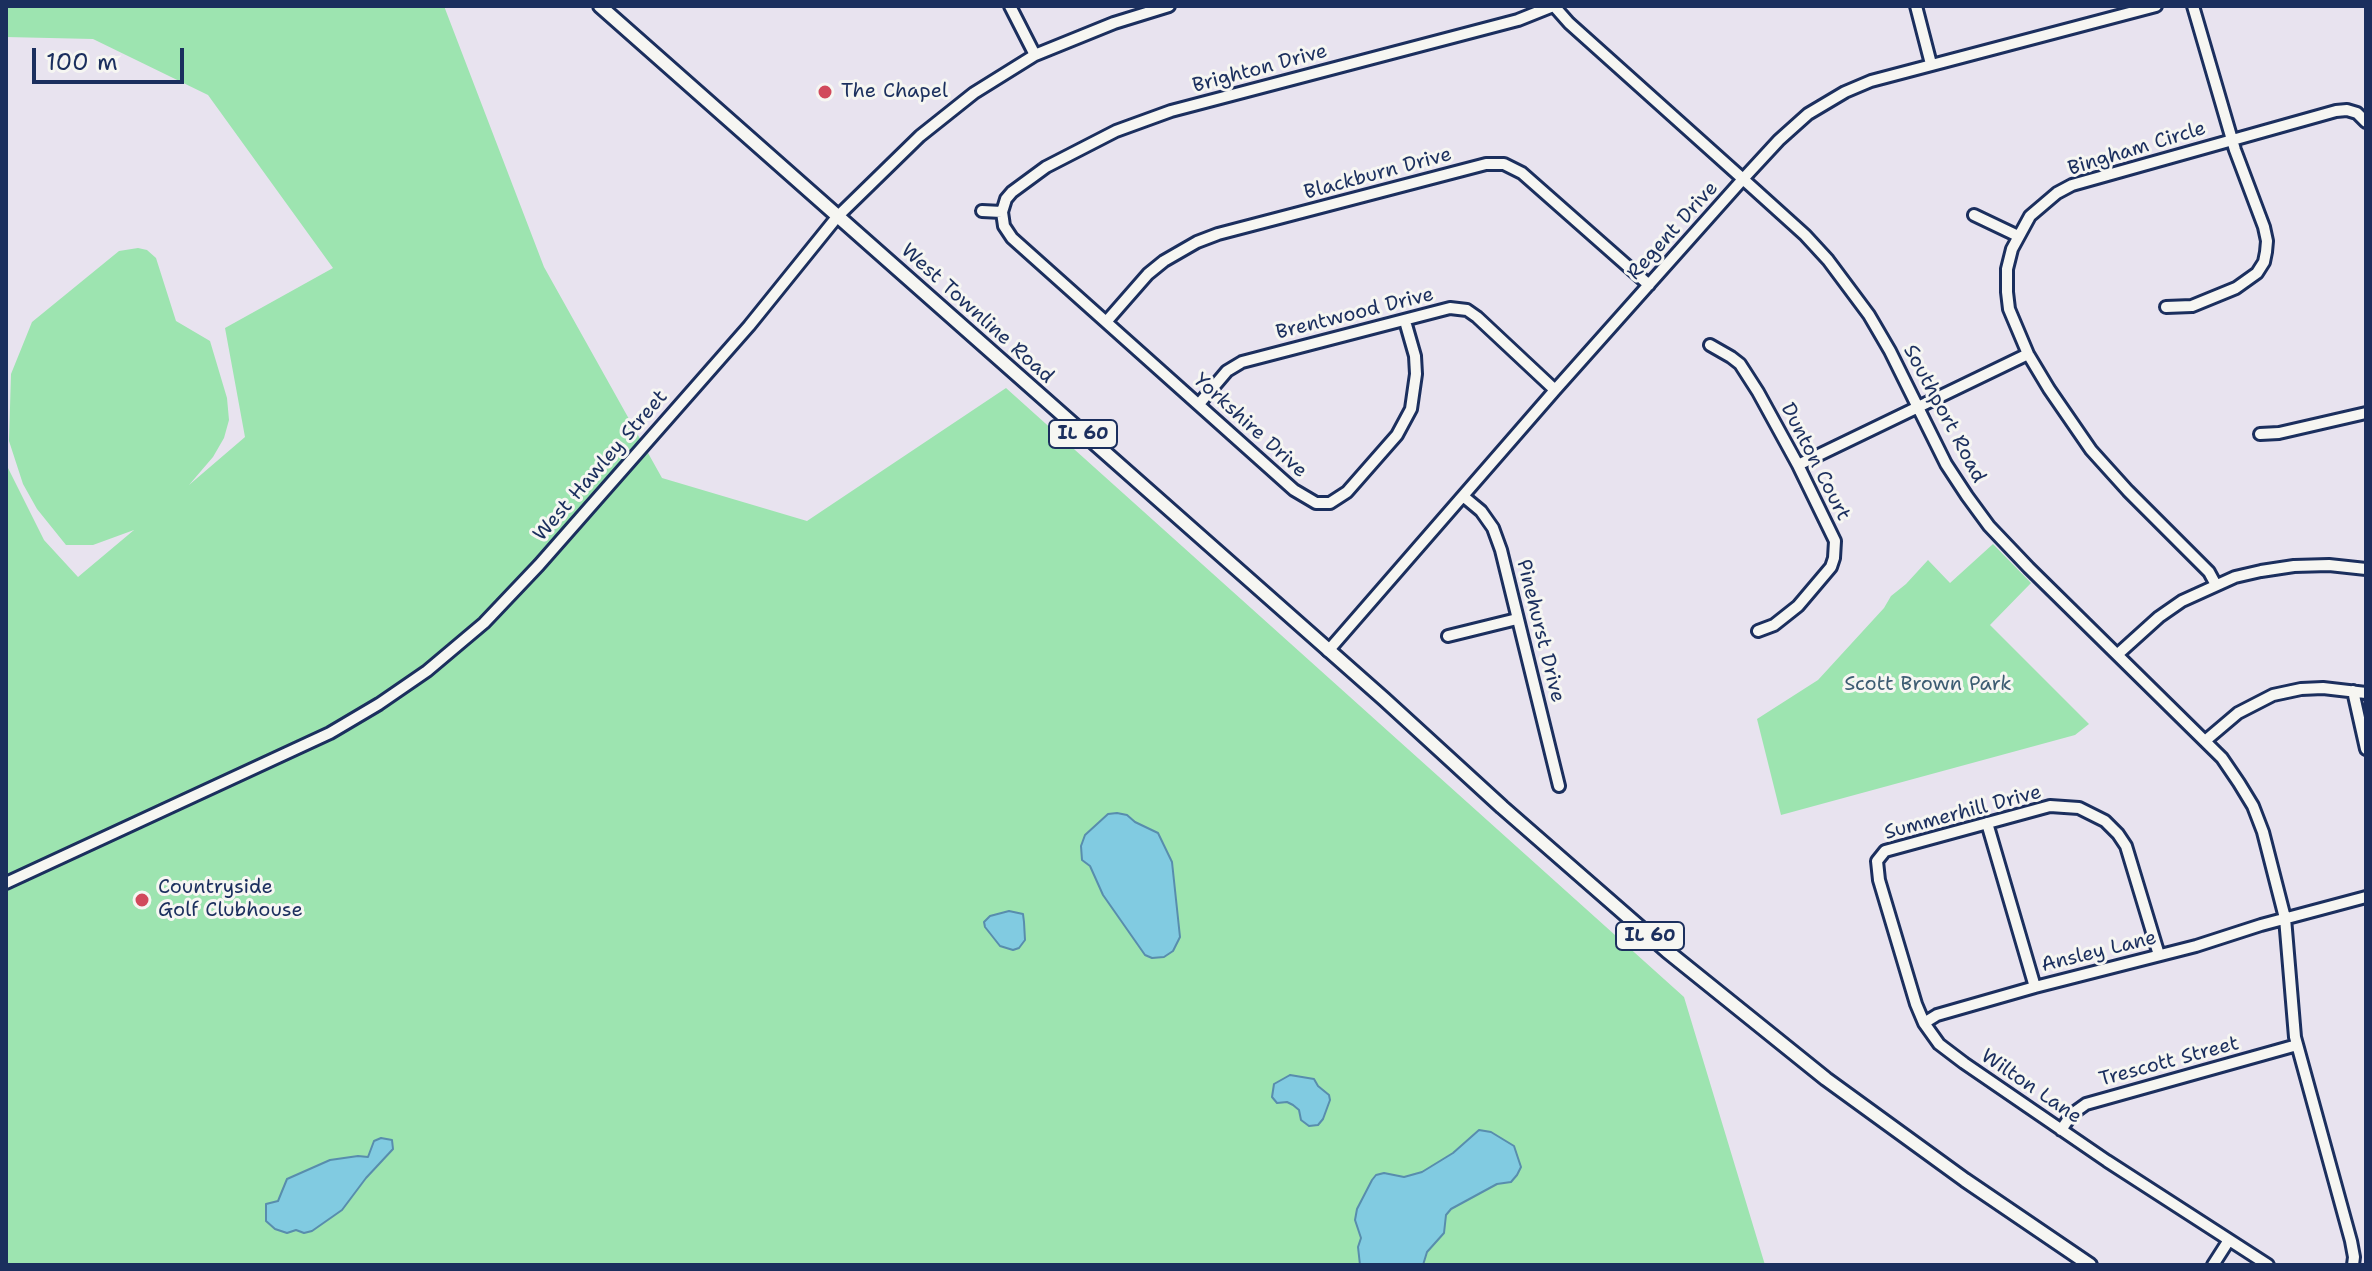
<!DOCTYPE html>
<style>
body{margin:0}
#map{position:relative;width:2372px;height:1271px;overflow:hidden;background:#e8e3ef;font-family:"Shantell Sans",sans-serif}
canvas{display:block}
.frame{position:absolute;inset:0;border:8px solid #1b2f5e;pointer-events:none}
.scale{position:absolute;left:32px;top:48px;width:152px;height:36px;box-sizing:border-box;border:4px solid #1b2f5e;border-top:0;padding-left:10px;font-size:24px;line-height:28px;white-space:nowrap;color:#1b2f5e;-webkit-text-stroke:6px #f6f6f2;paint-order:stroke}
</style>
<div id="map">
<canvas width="2372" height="1271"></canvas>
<div class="frame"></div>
<div class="scale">100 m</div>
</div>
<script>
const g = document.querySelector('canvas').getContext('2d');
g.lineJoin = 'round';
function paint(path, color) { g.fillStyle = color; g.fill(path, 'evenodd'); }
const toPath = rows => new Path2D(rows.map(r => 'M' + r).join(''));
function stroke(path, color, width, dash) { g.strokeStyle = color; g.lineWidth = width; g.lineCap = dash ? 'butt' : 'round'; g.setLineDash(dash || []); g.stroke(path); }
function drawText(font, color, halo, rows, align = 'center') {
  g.font = font + ' "Shantell Sans",sans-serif'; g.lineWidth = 6; g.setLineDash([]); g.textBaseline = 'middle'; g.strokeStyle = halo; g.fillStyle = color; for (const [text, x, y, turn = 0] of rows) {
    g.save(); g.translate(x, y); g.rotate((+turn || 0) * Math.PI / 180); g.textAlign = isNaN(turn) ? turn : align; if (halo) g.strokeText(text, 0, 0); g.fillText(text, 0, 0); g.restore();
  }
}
paint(toPath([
 [6,6,444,6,544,267,662,478,807,521,1006,388,1684,997,1765,1265,6,1265,6,464,44,540,78,577,134,530,93,545,66,545,37,509,23,484,9,441,11,374,32,322,119,251,138,248,147,250,156,258,176,321,210,341,227,398,229,420,224,438,213,457,189,485,245,437,225,328,333,268,208,95,93,39,6,37],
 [1993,544,2031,583,1990,625,2089,724,2075,735,1781,815,1757,719,1818,680,1884,608,1891,596,1906,584,1928,560,1950,583]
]), '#9de4b0');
const water = toPath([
 [1117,813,1127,815,1135,822,1158,833,1172,862,1180,937,1173,951,1164,957,1152,958,1145,955,1103,895,1090,866,1082,860,1081,846,1085,835,1108,814,1117,813],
 [1009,911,1023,914,1024,922,1025,940,1019,948,1013,950,1000,946,985,927,984,922,990,916,1009,911],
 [1290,1075,1314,1079,1318,1086,1329,1095,1330,1100,1323,1119,1318,1125,1309,1126,1301,1120,1299,1110,1293,1105,1287,1102,1277,1103,1272,1097,1274,1084,1290,1075],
 [1479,1130,1491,1132,1514,1146,1521,1167,1517,1175,1511,1182,1497,1184,1451,1209,1446,1215,1444,1233,1427,1252,1423,1265,1360,1265,1358,1247,1361,1238,1355,1220,1357,1209,1372,1180,1376,1175,1384,1173,1404,1177,1422,1172,1453,1153,1479,1130],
 [381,1138,392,1140,393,1149,366,1178,342,1210,312,1231,304,1233,296,1230,287,1233,275,1229,266,1221,266,1204,278,1201,287,1179,330,1160,358,1156,368,1157,374,1141,381,1138]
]);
paint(water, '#81cbe1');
stroke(water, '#588dad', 2);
const minor = toPath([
 [1010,6,1035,55],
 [1554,6,1569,23,1743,179,1805,235,1828,260,1869,315,1890,351,1946,464,1967,496,1989,526,2029,568,2222,758,2239,783,2253,806,2263,832,2285,918,2295,1037,2351,1241,2354,1257,2353,1265],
 [1916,6,1931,64],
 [982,211,1002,212],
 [1974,215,2018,236],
 [2166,307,2192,306,2236,288,2257,273,2264,262,2266,252,2267,241,2264,227,2235,150,2193,6],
 [1405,321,1415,356,1416,374,1411,409,1397,435,1347,492,1330,503,1316,503,1294,490,1012,238,1004,226,1002,212,1006,199,1012,192,1046,167,1116,131,1171,111,1518,20,1553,6],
 [1106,322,1148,274,1164,261,1197,242,1218,234,1486,164,1504,164,1522,173,1649,285],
 [1710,345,1731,357,1740,364,1758,392,1798,465,1835,541,1834,558,1831,567,1798,606,1774,625,1758,631],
 [1199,404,1227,371,1242,362,1450,308,1467,310,1477,317,1555,390],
 [2260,434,2279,433,2366,413],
 [1798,465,2028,354],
 [1463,496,1481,511,1493,528,1501,550,1559,786],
 [2216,585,2209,572,2128,491,2091,450,2049,389,2028,354,2009,309,2007,292,2007,269,2012,249,2030,216,2057,193,2072,185,2336,111,2347,110,2357,113,2366,122],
 [1448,636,1517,619],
 [1328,651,1555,390,1743,179,1779,140,1808,114,1845,92,1871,81,2156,6],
 [2118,654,2159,617,2182,601,2235,577,2261,571,2294,566,2329,565,2366,569],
 [2353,691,2366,749],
 [2205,741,2238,713,2273,695,2301,689,2323,688,2366,693],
 [1987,823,2035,987],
 [6,883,330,733,379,704,427,671,484,623,539,565,749,326,837,217,920,136,974,93,1035,55,1114,23,1169,6],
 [2159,955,2126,846,2118,834,2105,821,2079,808,2050,806,1885,851,1877,861,1879,880,1916,1004,1924,1023,1939,1044,1964,1063,2107,1161,2268,1265],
 [1924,1023,1937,1015,2035,987,2196,946,2261,925,2366,897],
 [2061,1130,2072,1114,2086,1104,2297,1045],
 [2213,1265,2229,1240]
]);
const major = toPath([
 [600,6,1384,699,1502,807,1667,951,1826,1079,1965,1180,2090,1265]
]);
stroke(minor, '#1b2f5e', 16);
stroke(major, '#1b2f5e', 18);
stroke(minor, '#f6f6f2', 10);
stroke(major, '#f6f6f2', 12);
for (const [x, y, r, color] of [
 [825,92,8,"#d1495b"],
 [142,900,8,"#d1495b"]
]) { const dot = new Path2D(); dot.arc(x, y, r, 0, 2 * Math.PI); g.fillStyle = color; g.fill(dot); stroke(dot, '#f6f6f2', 3); }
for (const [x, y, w] of [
 [1083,434,68],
 [1650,936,68]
]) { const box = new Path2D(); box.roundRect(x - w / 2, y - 14, w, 28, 6); g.fillStyle = '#f6f6f2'; g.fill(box); stroke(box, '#1b2f5e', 2); }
drawText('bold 18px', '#1b2f5e', null, [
 ["IL 60",1083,434],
 ["IL 60",1650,936]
]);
drawText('20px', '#1b2f5e', '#f6f6f2', [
 ["Brighton Drive",1260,69,-15],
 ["Bingham Circle",2137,149,-17],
 ["Blackburn Drive",1378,174,-15],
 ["Regent Drive",1673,231,-48],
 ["West Townline Road",977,314,42],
 ["Brentwood Drive",1355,314,-14],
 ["Southport Road",1944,414,62],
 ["Yorkshire Drive",1250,426,42],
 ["Dunton Court",1815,462,63],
 ["West Hawley Street",601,466,-49],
 ["Pinehurst Drive",1540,631,76],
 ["Summerhill Drive",1963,813,-15],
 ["Ansley Lane",2099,952,-14],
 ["Trescott Street",2169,1062,-15],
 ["Wilton Lane",2031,1087,34]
]);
drawText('20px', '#1b2f5e', '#f6f6f2', [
 ["The Chapel",841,92],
 ["Countryside",158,888],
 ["Golf Clubhouse",158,911]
], 'left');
drawText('20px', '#3c5c72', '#f6f6f2', [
 ["Scott Brown Park",1928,685]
]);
</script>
